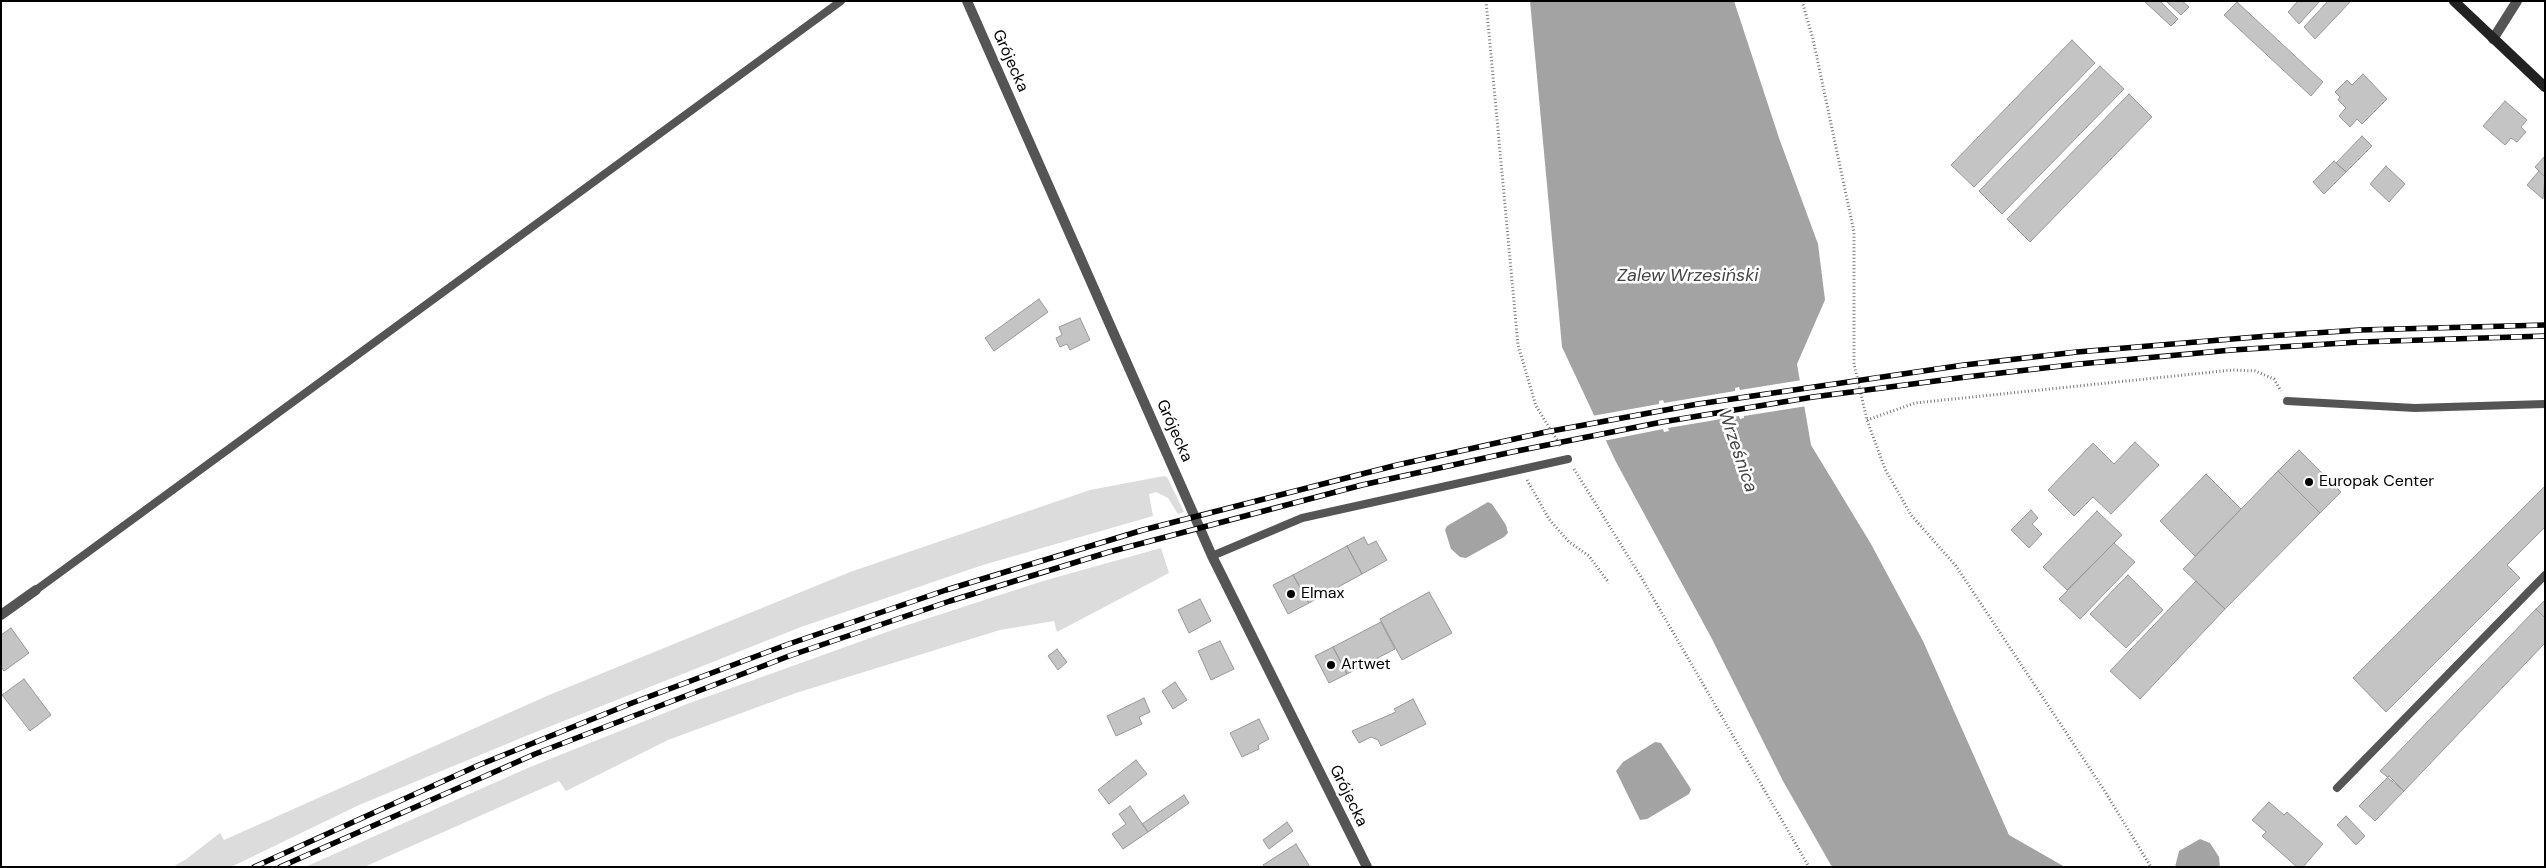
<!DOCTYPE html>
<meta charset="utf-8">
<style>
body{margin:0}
#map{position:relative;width:2546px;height:868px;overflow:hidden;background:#fff;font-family:"DM Sans",sans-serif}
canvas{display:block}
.frame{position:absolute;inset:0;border:2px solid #000;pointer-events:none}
</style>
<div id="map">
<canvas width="2546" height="868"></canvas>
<div class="frame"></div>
</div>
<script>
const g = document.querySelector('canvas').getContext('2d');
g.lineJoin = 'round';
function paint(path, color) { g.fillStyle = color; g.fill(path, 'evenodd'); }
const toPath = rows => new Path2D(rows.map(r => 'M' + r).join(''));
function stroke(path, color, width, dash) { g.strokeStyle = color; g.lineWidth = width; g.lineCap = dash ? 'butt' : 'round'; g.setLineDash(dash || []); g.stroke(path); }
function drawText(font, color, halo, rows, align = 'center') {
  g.font = font + ' "DM Sans",sans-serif'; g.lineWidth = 5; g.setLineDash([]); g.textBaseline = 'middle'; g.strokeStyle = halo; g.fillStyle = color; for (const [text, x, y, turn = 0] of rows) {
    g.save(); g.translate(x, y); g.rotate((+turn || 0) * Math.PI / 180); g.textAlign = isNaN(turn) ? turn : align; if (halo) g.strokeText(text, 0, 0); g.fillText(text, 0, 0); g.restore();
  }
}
paint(toPath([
 [1164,476,1167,477,1184,512,1178,514,1168,498,1156,492,1149,494,1153,516,983,565,801,627,531,734,359,805,231,867,172,867,185,860,220,833,224,840,549,695,850,572,1090,490],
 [1161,548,1169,573,1057,632,1054,621,1000,630,796,693,668,740,566,791,559,781,364,867,305,867,530,767,687,704,895,629,1043,581]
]), '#dcdcdc');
paint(toPath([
 [1530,1,1734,1,1779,138,1818,244,1825,300,1797,364,1811,445,1871,544,1923,641,2009,835,2065,867,1832,867,1783,781,1712,639,1616,462,1562,347],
 [1488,502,1492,504,1506,525,1508,533,1504,537,1466,558,1460,557,1451,549,1445,530,1447,526],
 [1655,742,1661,743,1691,789,1689,794,1647,819,1640,820,1616,771,1623,762],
 [2200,839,2210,843,2219,857,2220,867,2175,867,2179,851]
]), '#a3a3a3');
paint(toPath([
 [1802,380,1807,406,1744,416,1744,418,1740,419,1739,416,1668,428,1669,431,1664,432,1663,429,1603,441,1592,416,1659,404,1659,401,1663,400,1664,403,1735,391,1735,388,1739,387,1740,390]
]), '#fff');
const building = toPath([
 [2144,1,2160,1,2178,19,2171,26,2144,1],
 [2166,1,2182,1,2189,7,2181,15,2166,1],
 [2298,1,2320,1,2299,24,2288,12,2298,1],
 [2328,1,2351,1,2315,39,2304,27,2328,1],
 [2237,2,2323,82,2311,96,2224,15,2237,2],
 [2072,40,2095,63,1974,187,1951,165,2072,40],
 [2100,66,2124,89,2002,214,1979,191,2100,66],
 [2363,74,2387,99,2362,124,2357,119,2350,127,2339,116,2346,108,2338,100,2340,97,2335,92,2347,80,2352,85,2363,74],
 [2129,94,2152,117,2030,242,2007,219,2129,94],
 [2505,101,2527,120,2521,127,2526,132,2517,142,2511,138,2505,145,2483,126,2505,101],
 [2362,136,2372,146,2346,172,2336,163,2362,136],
 [2545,156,2545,177,2535,167,2545,156],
 [2334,161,2346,172,2324,194,2313,182,2334,161],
 [2386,166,2405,184,2389,202,2370,184,2386,166],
 [2539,171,2545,177,2543,199,2527,185,2539,171],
 [1039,299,1048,312,994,351,985,338,1039,299],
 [1080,318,1090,340,1070,350,1067,344,1060,347,1056,338,1062,335,1059,327,1080,318],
 [2135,442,2159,465,2111,514,2093,497,2074,516,2048,490,2093,443,2114,464,2135,442],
 [2299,450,2341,492,2320,513,2278,471,2299,450],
 [2278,471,2320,513,2225,609,2183,569,2278,471],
 [2206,474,2241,509,2195,556,2160,521,2206,474],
 [2545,486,2545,527,2507,565,2520,578,2386,712,2353,678,2545,486],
 [2031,510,2038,518,2032,524,2042,534,2029,548,2011,530,2031,510],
 [2097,511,2122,535,2067,590,2043,567,2097,511],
 [1364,537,1368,545,1376,541,1387,560,1362,574,1347,546,1364,537],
 [2114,543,2135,562,2080,619,2059,599,2114,543],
 [1347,546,1362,574,1309,603,1293,575,1347,546],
 [1293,575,1309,603,1288,614,1273,585,1293,575],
 [2128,575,2163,610,2126,648,2090,614,2128,575],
 [2196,581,2225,609,2140,699,2110,671,2196,581],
 [1429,592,1452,633,1402,660,1380,619,1429,592],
 [1200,599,1211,621,1189,633,1178,610,1200,599],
 [2545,600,2545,618,2536,609,2545,600],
 [2536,609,2545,618,2545,643,2404,791,2380,771,2536,609],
 [1381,622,1395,649,1347,674,1333,647,1381,622],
 [11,628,29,653,4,671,1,667,1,635,11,628],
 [1220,641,1234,669,1211,680,1198,651,1220,641],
 [1333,647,1347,674,1329,683,1315,656,1333,647],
 [1057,649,1067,662,1058,670,1048,656,1057,649],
 [24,679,51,715,30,731,2,695,24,679],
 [1175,682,1187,700,1173,709,1162,691,1175,682],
 [1144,698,1150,712,1139,717,1142,724,1116,736,1107,716,1144,698],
 [1413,699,1426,724,1381,746,1378,740,1371,737,1359,743,1352,731,1396,712,1394,709,1413,699],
 [1259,719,1269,739,1258,745,1259,749,1242,757,1230,733,1259,719],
 [1136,760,1147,774,1109,804,1098,790,1136,760],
 [2389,776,2404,791,2375,821,2359,806,2389,776],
 [1184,795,1189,803,1148,832,1142,824,1184,795],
 [2269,802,2284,815,2287,812,2323,844,2303,867,2297,867,2262,836,2266,832,2252,820,2269,802],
 [1130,806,1148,832,1123,849,1112,834,1126,824,1119,814,1130,806],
 [2346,816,2365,836,2356,845,2337,825,2346,816],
 [1287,822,1293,831,1269,849,1263,840,1287,822],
 [1296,844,1310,867,1265,867,1263,865,1296,844]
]);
paint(building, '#c4c4c4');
stroke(building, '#999', 1);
stroke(toPath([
 [1486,1,1518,345,1536,406,1562,448],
 [1802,1,1813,39,1854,232,1854,364,1867,420,1885,469,1911,515,1956,566,2104,790,2151,867],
 [1867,420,1915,403,2232,370,2255,371,2274,379,2281,391],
 [1574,469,1641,577,1809,867],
 [1527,480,1549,519,1569,542,1589,556,1609,583]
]), '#777', 3, [1, 2.5]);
stroke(toPath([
 [2287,401,2415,408,2545,404],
 [1212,556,1302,518,1568,459],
 [36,590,841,1],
 [2337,788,2545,575]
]), '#555', 8);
stroke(toPath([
 [967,1,1212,556,1367,867],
 [2493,39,2517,1],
 [1,615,36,590]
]), '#555', 10);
stroke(toPath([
 [2454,1,2545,87]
]), '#222', 10);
const rail = toPath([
 [254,867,479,765,632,703,786,645,946,590,1143,530,1397,465,1546,432,1698,404,1964,365,2077,352,2268,336,2360,330,2545,325],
 [280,867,535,754,789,656,950,601,1109,552,1362,485,1512,452,1662,422,1813,397,1966,377,2079,364,2232,350,2360,342,2545,336]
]);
stroke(rail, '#000', 5.5);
stroke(rail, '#fff', 4, [11]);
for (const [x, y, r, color] of [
 [2309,482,5,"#000"],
 [1291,594,5,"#000"],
 [1331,665,5,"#000"]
]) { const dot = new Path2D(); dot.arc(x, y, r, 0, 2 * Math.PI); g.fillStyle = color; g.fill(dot); stroke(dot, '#fff', 2); }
drawText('16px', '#000', '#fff', [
 ["Grójecka",1010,61,66],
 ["Grójecka",1174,431,66],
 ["Grójecka",1348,796,64]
]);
drawText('16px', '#000', '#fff', [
 ["Europak Center",2319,482],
 ["Elmax",1301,594],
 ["Artwet",1341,665]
], 'left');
drawText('italic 18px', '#444', '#fff', [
 ["Zalew Wrzesiński",1688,276],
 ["Wrześnica",1737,451,71]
]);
</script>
